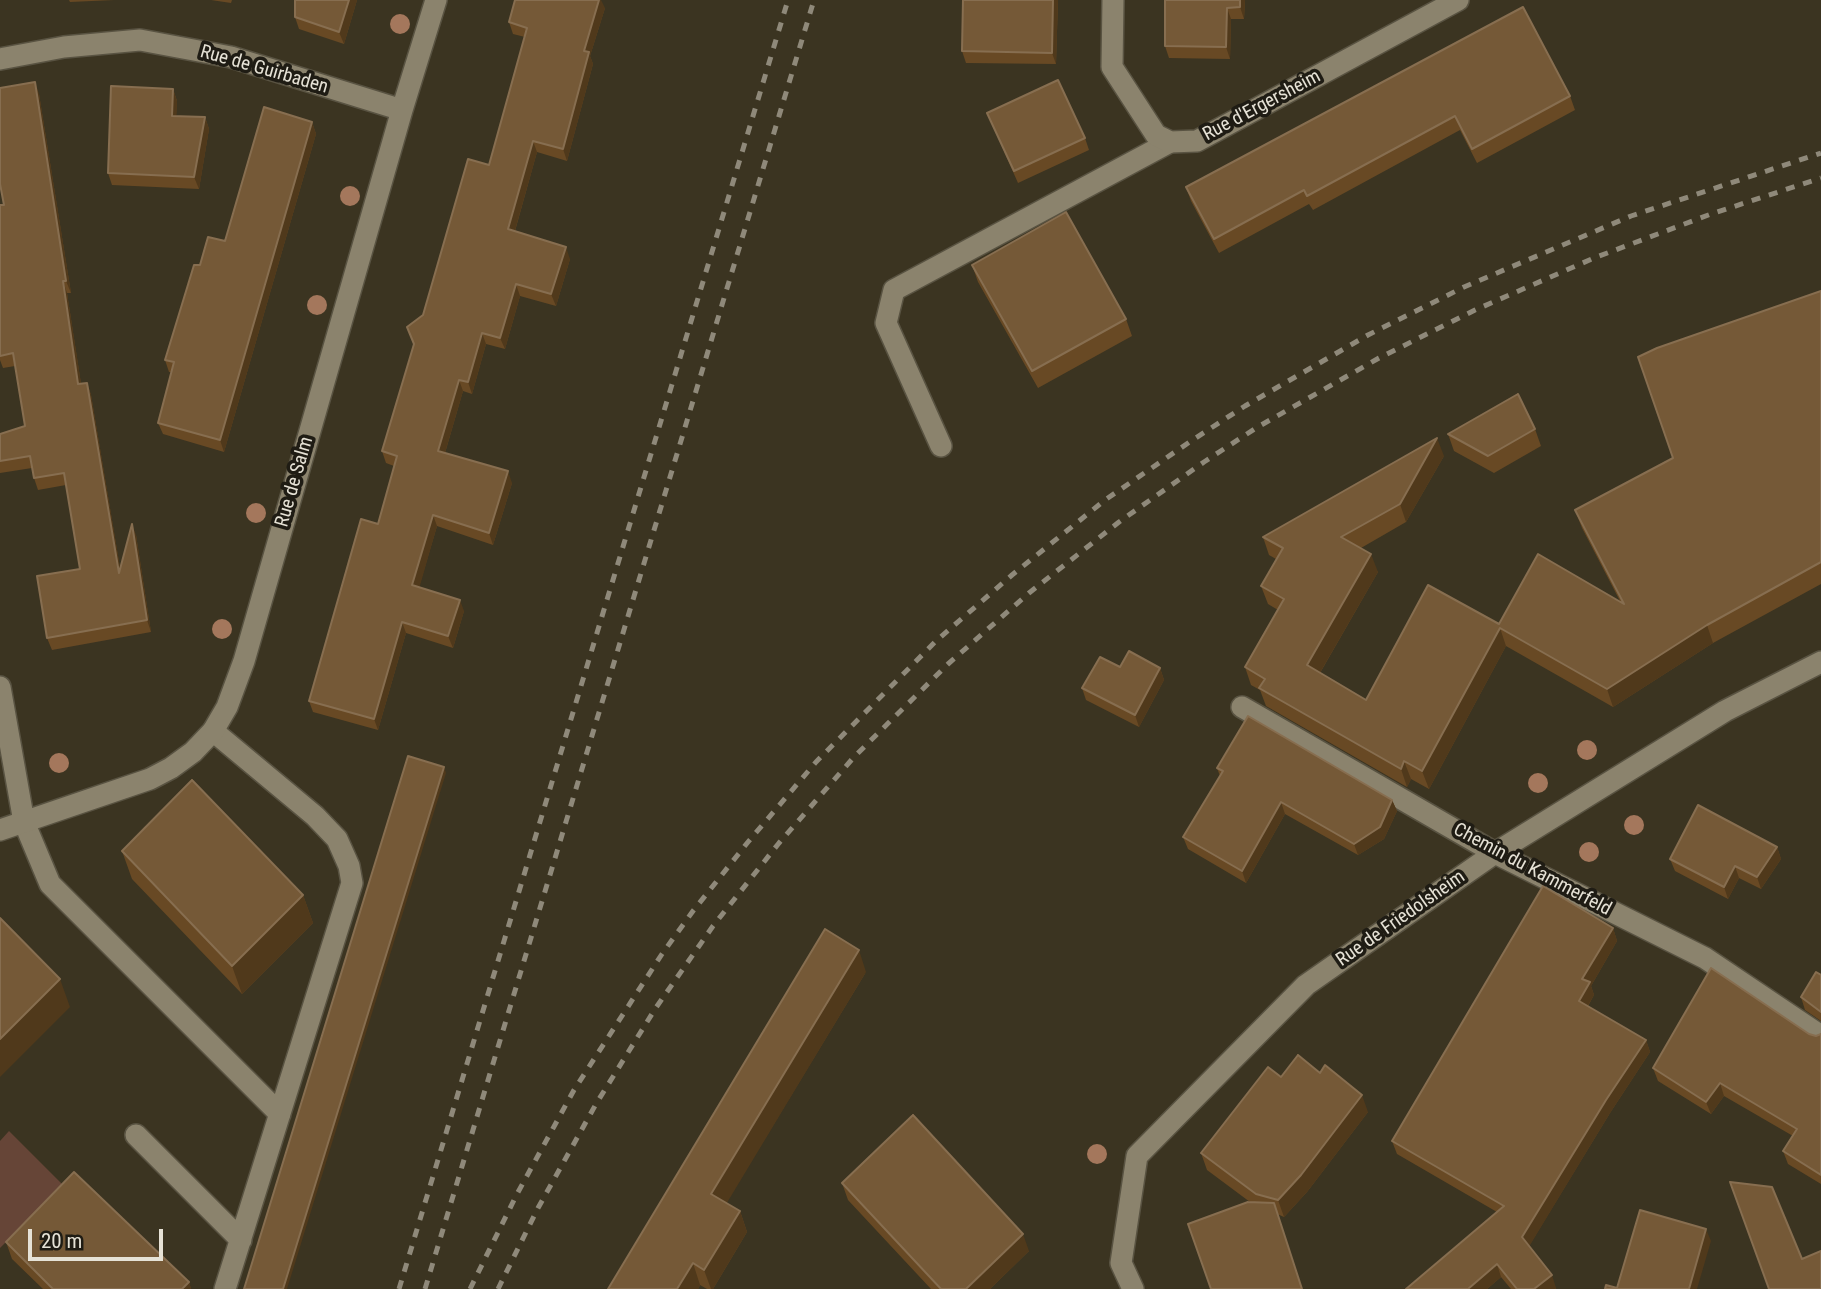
<!DOCTYPE html>
<style>
body{margin:0}
#map{position:relative;width:1821px;height:1289px;overflow:hidden;background:#3b3421;font-family:"Roboto Condensed",sans-serif}
canvas{display:block}
.scale{position:absolute;left:28px;top:1229px;width:135px;height:32px;box-sizing:border-box;border:4px solid #e6e2d6;border-top:0;padding-left:9px;font-size:21px;line-height:24px;white-space:nowrap;color:#e6e2d6;-webkit-text-stroke:5px #1f1c14;paint-order:stroke}
</style>
<div id="map">
<canvas width="1821" height="1289"></canvas>
<div class="scale">20 m</div>
</div>
<script>
const g = document.querySelector('canvas').getContext('2d');
g.lineJoin = 'round';
function paint(path, color) { g.fillStyle = color; g.fill(path, 'evenodd'); }
const toPath = rows => new Path2D(rows.map(r => 'M' + r).join(''));
function stroke(path, color, width, dash) { g.strokeStyle = color; g.lineWidth = width; g.lineCap = dash ? 'butt' : 'round'; g.setLineDash(dash || []); g.stroke(path); }
function drawText(font, color, halo, rows, align = 'center') {
  g.font = font + ' "Roboto Condensed",sans-serif'; g.lineWidth = 7; g.setLineDash([]); g.textBaseline = 'middle'; g.strokeStyle = halo; g.fillStyle = color; for (const [text, x, y, turn = 0] of rows) {
    g.save(); g.translate(x, y); g.rotate((+turn || 0) * Math.PI / 180); g.textAlign = isNaN(turn) ? turn : align; if (halo) g.strokeText(text, 0, 0); g.fillText(text, 0, 0); g.restore();
  }
}
paint(toPath([
 [9,1131,63,1185,0,1248,0,1141]
]), '#664537');
const service = toPath([
 [941,446,886,323,894,290,1170,142],
 [1242,707,1495,853,1705,958,1821,1036],
 [213,731,315,816,337,839,349,866,352,883,225,1289],
 [24,822,50,884,280,1114],
 [136,1135,241,1240]
]);
const minor = toPath([
 [1113,0,1112,67,1156,135,1170,142,1197,141,1458,0],
 [0,59,64,47,140,40,231,57,402,110],
 [0,687,24,822],
 [0,830,150,779,171,768,193,752,213,731,227,707,244,661,402,110,436,0],
 [1133,1289,1121,1263,1137,1156,1306,985,1495,853,1725,711,1821,662]
]);
stroke(service, '#595342', 24);
stroke(minor, '#595342', 24);
stroke(service, '#8b836d', 21);
stroke(minor, '#8b836d', 21);
stroke(toPath([
 [399,1289,788,0],
 [425,1289,814,0],
 [470,1289,517,1194,574,1090,662,954,693,911,748,842,816,762,936,641,1012,575,1105,500,1191,441,1245,406,1368,335,1464,287,1631,216,1821,153],
 [498,1289,538,1208,596,1104,655,1009,713,926,779,843,854,757,948,664,1029,593,1119,522,1204,462,1256,428,1379,358,1475,310,1594,258,1711,214,1821,178]
]), '#8f897a', 5, [9, 9]);
g.fillStyle = '#a4775c';
for (const [x, y] of [
 [400,24],
 [350,196],
 [317,305],
 [256,513],
 [222,629],
 [1587,750],
 [59,763],
 [1538,783],
 [1634,825],
 [1589,852],
 [1097,1154]
]) { g.beginPath(); g.arc(x, y, 10, 0, 2 * Math.PI); g.fill(); }
paint(toPath([
 [69,0,114,0,70,2],
 [211,0,232,0,231,3],
 [295,0,357,0,344,44,299,29,295,17],
 [963,0,1058,0,1056,64,966,63,962,51],
 [1165,0,1245,0,1244,19,1231,19,1230,59,1169,58,1165,46],
 [1523,7,1570,96,1575,110,1477,163,1460,130,1313,210,1309,204,1219,253,1191,201,1186,187],
 [605,8,590,56,593,64,567,161,537,152,515,231,570,259,556,306,520,296,505,349,486,344,472,394,463,391,445,453,512,483,493,545,437,526,419,587,464,611,453,648,406,633,378,730,313,712,309,701,378,524,394,466,386,463,382,451,489,165,525,37,513,34,509,22],
 [173,89,177,101,176,116,205,117,209,129,199,189,112,185,108,173],
 [39,94,71,293,67,293,81,384,87,383,91,395,120,568,136,535,151,632,52,650,47,638,80,569,66,485,38,490,34,478,32,468,0,473,0,434,25,426,15,366,3,368,0,360,0,205,4,205],
 [987,113,1085,138,1089,150,1018,183],
 [312,122,316,134,224,452,163,434,158,423,171,372,169,372,165,360,200,265,225,241],
 [972,265,1126,319,1132,336,1038,388,978,282],
 [1821,291,1821,584,1713,643,1613,707,1506,646,1429,789,1411,779,1407,787,1266,706,1260,690,1251,685,1245,667,1278,610,1268,604,1261,586,1276,559,1269,555,1263,537,1444,456,1406,522,1361,548,1378,572,1320,673,1366,700,1499,624,1620,601,1582,528,1575,510,1673,458],
 [1535,429,1541,446,1494,473,1454,451,1448,434],
 [1120,667,1160,668,1164,680,1139,727,1086,700,1082,688],
 [1217,768,1392,800,1397,811,1384,839,1358,855,1285,814,1246,883,1188,849,1183,837,1220,776],
 [1777,847,1781,859,1761,889,1739,878,1728,899,1675,871,1670,859],
 [122,851,303,895,313,923,242,994,132,879],
 [1613,928,1617,941,1591,986,1594,995,1588,1006,1646,1040,1650,1052,1610,1113,1529,1246,1556,1288,1555,1289,1511,1289,1501,1277,1487,1289,1406,1289,1497,1212,1397,1154,1392,1141],
 [866,972,726,1203,740,1211,747,1232,713,1289,707,1289,700,1285,698,1289,608,1289],
 [1821,975,1821,1021,1805,1010,1801,997],
 [1809,1034,1816,1036,1821,1034,1821,1184,1788,1164,1783,1151,1793,1136,1724,1096,1711,1114,1658,1081,1653,1068],
 [1281,1077,1368,1112,1307,1192,1284,1217,1250,1202,1207,1170,1201,1153],
 [842,1183,1029,1251,990,1289,931,1289,848,1200],
 [6,1242,189,1282,191,1289,43,1289,12,1259]
]), '#684924');
paint(toPath([
 [349,0,357,0,344,44,339,32],
 [599,0,601,0,605,8,590,56,593,64,567,161,563,149,584,51],
 [1053,0,1058,0,1056,64,1052,53],
 [1240,0,1245,0,1244,19,1240,7],
 [1227,8,1231,19,1230,59,1226,47],
 [35,82,39,94,71,293,66,281],
 [173,89,177,101,176,128,172,116],
 [205,117,209,129,199,189,194,177],
 [312,122,316,134,224,452,220,440],
 [533,141,537,152,512,241,508,229],
 [566,247,570,259,556,306,551,294],
 [63,281,67,293,83,396,78,384],
 [516,284,520,296,505,349,500,338],
 [482,333,486,344,472,394,468,382],
 [459,380,463,391,442,463,438,451],
 [87,383,91,395,123,585,119,573],
 [1437,438,1444,456,1406,522,1400,504],
 [508,471,512,483,493,545,489,533],
 [433,515,437,526,417,596,412,585],
 [132,524,136,535,151,632,147,620],
 [1371,554,1378,572,1314,683,1307,665],
 [460,600,464,611,453,648,448,636],
 [402,622,406,633,378,730,374,719],
 [1707,625,1713,643,1613,707,1607,689],
 [1500,628,1506,646,1429,789,1422,771],
 [1160,668,1164,680,1139,727,1135,715],
 [1404,761,1411,779,1407,787,1401,769],
 [444,767,446,773,287,1289,283,1289],
 [1392,800,1397,811,1384,839,1358,855,1354,844],
 [1281,802,1285,814,1246,883,1242,871],
 [1777,847,1781,859,1761,889,1757,877],
 [1735,866,1739,878,1728,899,1724,887],
 [303,895,313,923,242,994,232,966],
 [1613,928,1617,941,1591,986,1594,995,1583,1014,1579,1001,1582,979],
 [859,950,866,972,719,1216,711,1194],
 [60,979,70,1007,0,1077,0,1039],
 [1646,1040,1650,1052,1610,1113,1527,1250,1522,1237,1606,1100],
 [1720,1083,1724,1096,1711,1114,1706,1102],
 [1362,1095,1368,1112,1307,1192,1284,1217,1278,1200],
 [740,1211,747,1232,713,1289,711,1289,704,1270],
 [1706,1229,1711,1241,1697,1289,1689,1289],
 [1023,1234,1029,1251,990,1289,966,1289],
 [693,1263,700,1285,698,1289,677,1289],
 [1497,1264,1501,1277,1487,1289,1468,1289],
 [1552,1275,1556,1288,1555,1289,1534,1289],
 [189,1282,191,1289,182,1289]
]), '#50391b');
const building = toPath([
 [295,0,349,0,339,32,295,17,295,0],
 [515,0,599,0,584,51,589,52,563,149,533,141,508,229,566,247,551,294,516,284,500,338,482,333,468,382,459,380,438,451,508,471,489,533,433,515,412,585,460,600,448,636,402,622,374,719,309,701,361,519,378,524,397,456,382,451,414,344,407,327,423,315,468,159,489,165,527,28,509,22,515,0],
 [963,0,1053,0,1052,53,962,51,963,0],
 [1165,0,1240,0,1240,7,1227,8,1226,47,1165,46,1165,0],
 [1523,7,1570,96,1472,149,1455,116,1307,196,1304,190,1214,239,1186,187,1523,7],
 [1058,80,1085,138,1014,171,987,113,1058,80],
 [35,82,66,281,63,281,78,384,87,383,119,573,132,524,147,620,47,638,37,576,80,569,64,473,34,478,30,456,0,461,0,434,25,426,13,353,0,356,0,205,4,205,0,184,0,88,35,82],
 [111,86,173,89,172,116,205,117,194,177,108,173,111,86],
 [264,107,312,122,220,440,158,423,174,362,165,360,194,265,200,265,208,237,225,241,264,107],
 [1066,212,1126,319,1032,371,972,265,1066,212],
 [1821,291,1821,562,1707,625,1607,689,1500,628,1422,771,1404,761,1401,769,1259,688,1265,679,1245,667,1284,599,1261,586,1283,548,1263,537,1437,438,1400,504,1341,537,1371,554,1307,665,1366,700,1428,585,1499,624,1538,554,1624,604,1575,510,1673,458,1638,357,1657,348,1821,291],
 [1518,394,1535,429,1488,456,1448,434,1518,394],
 [1129,651,1160,668,1135,715,1082,688,1100,657,1120,667,1129,651],
 [1248,716,1392,800,1380,827,1354,844,1281,802,1242,871,1183,837,1223,771,1217,768,1248,716],
 [408,756,444,767,283,1289,244,1289,408,756],
 [192,780,303,895,232,966,122,851,192,780],
 [1698,805,1777,847,1757,877,1735,866,1724,887,1670,859,1698,805],
 [1543,886,1613,928,1582,979,1590,982,1579,1001,1646,1040,1606,1100,1522,1237,1552,1275,1534,1289,1517,1289,1497,1264,1468,1289,1406,1289,1504,1206,1392,1141,1543,886],
 [0,918,60,979,0,1039,0,918],
 [825,929,859,950,711,1194,740,1211,704,1270,693,1263,677,1289,608,1289,825,929],
 [1711,968,1809,1034,1816,1036,1821,1034,1821,1175,1783,1151,1797,1129,1720,1083,1706,1102,1653,1068,1711,968],
 [1816,972,1821,975,1821,1012,1801,997,1816,972],
 [1298,1055,1320,1073,1325,1065,1362,1095,1301,1175,1278,1200,1256,1194,1201,1153,1268,1067,1281,1077,1298,1055],
 [913,1115,1023,1234,966,1289,941,1289,842,1183,913,1115],
 [74,1172,189,1282,182,1289,53,1289,6,1242,74,1172],
 [1730,1182,1772,1187,1802,1259,1821,1251,1821,1289,1769,1289,1730,1182],
 [1248,1202,1274,1203,1302,1289,1211,1289,1188,1224,1248,1202],
 [1640,1210,1706,1229,1689,1289,1605,1289,1606,1285,1617,1288,1640,1210]
]);
paint(building, '#755937');
stroke(building, '#876e50', 2);
drawText('19px', '#e6e2d6', '#1f1c14', [
 ["Rue de Guirbaden",264,70,16],
 ["Rue d'Ergersheim",1262,106,-28],
 ["Rue de Salm",295,482,-74],
 ["Chemin du Kammerfeld",1532,870,28],
 ["Rue de Friedolsheim",1401,919,-35]
]);
</script>
